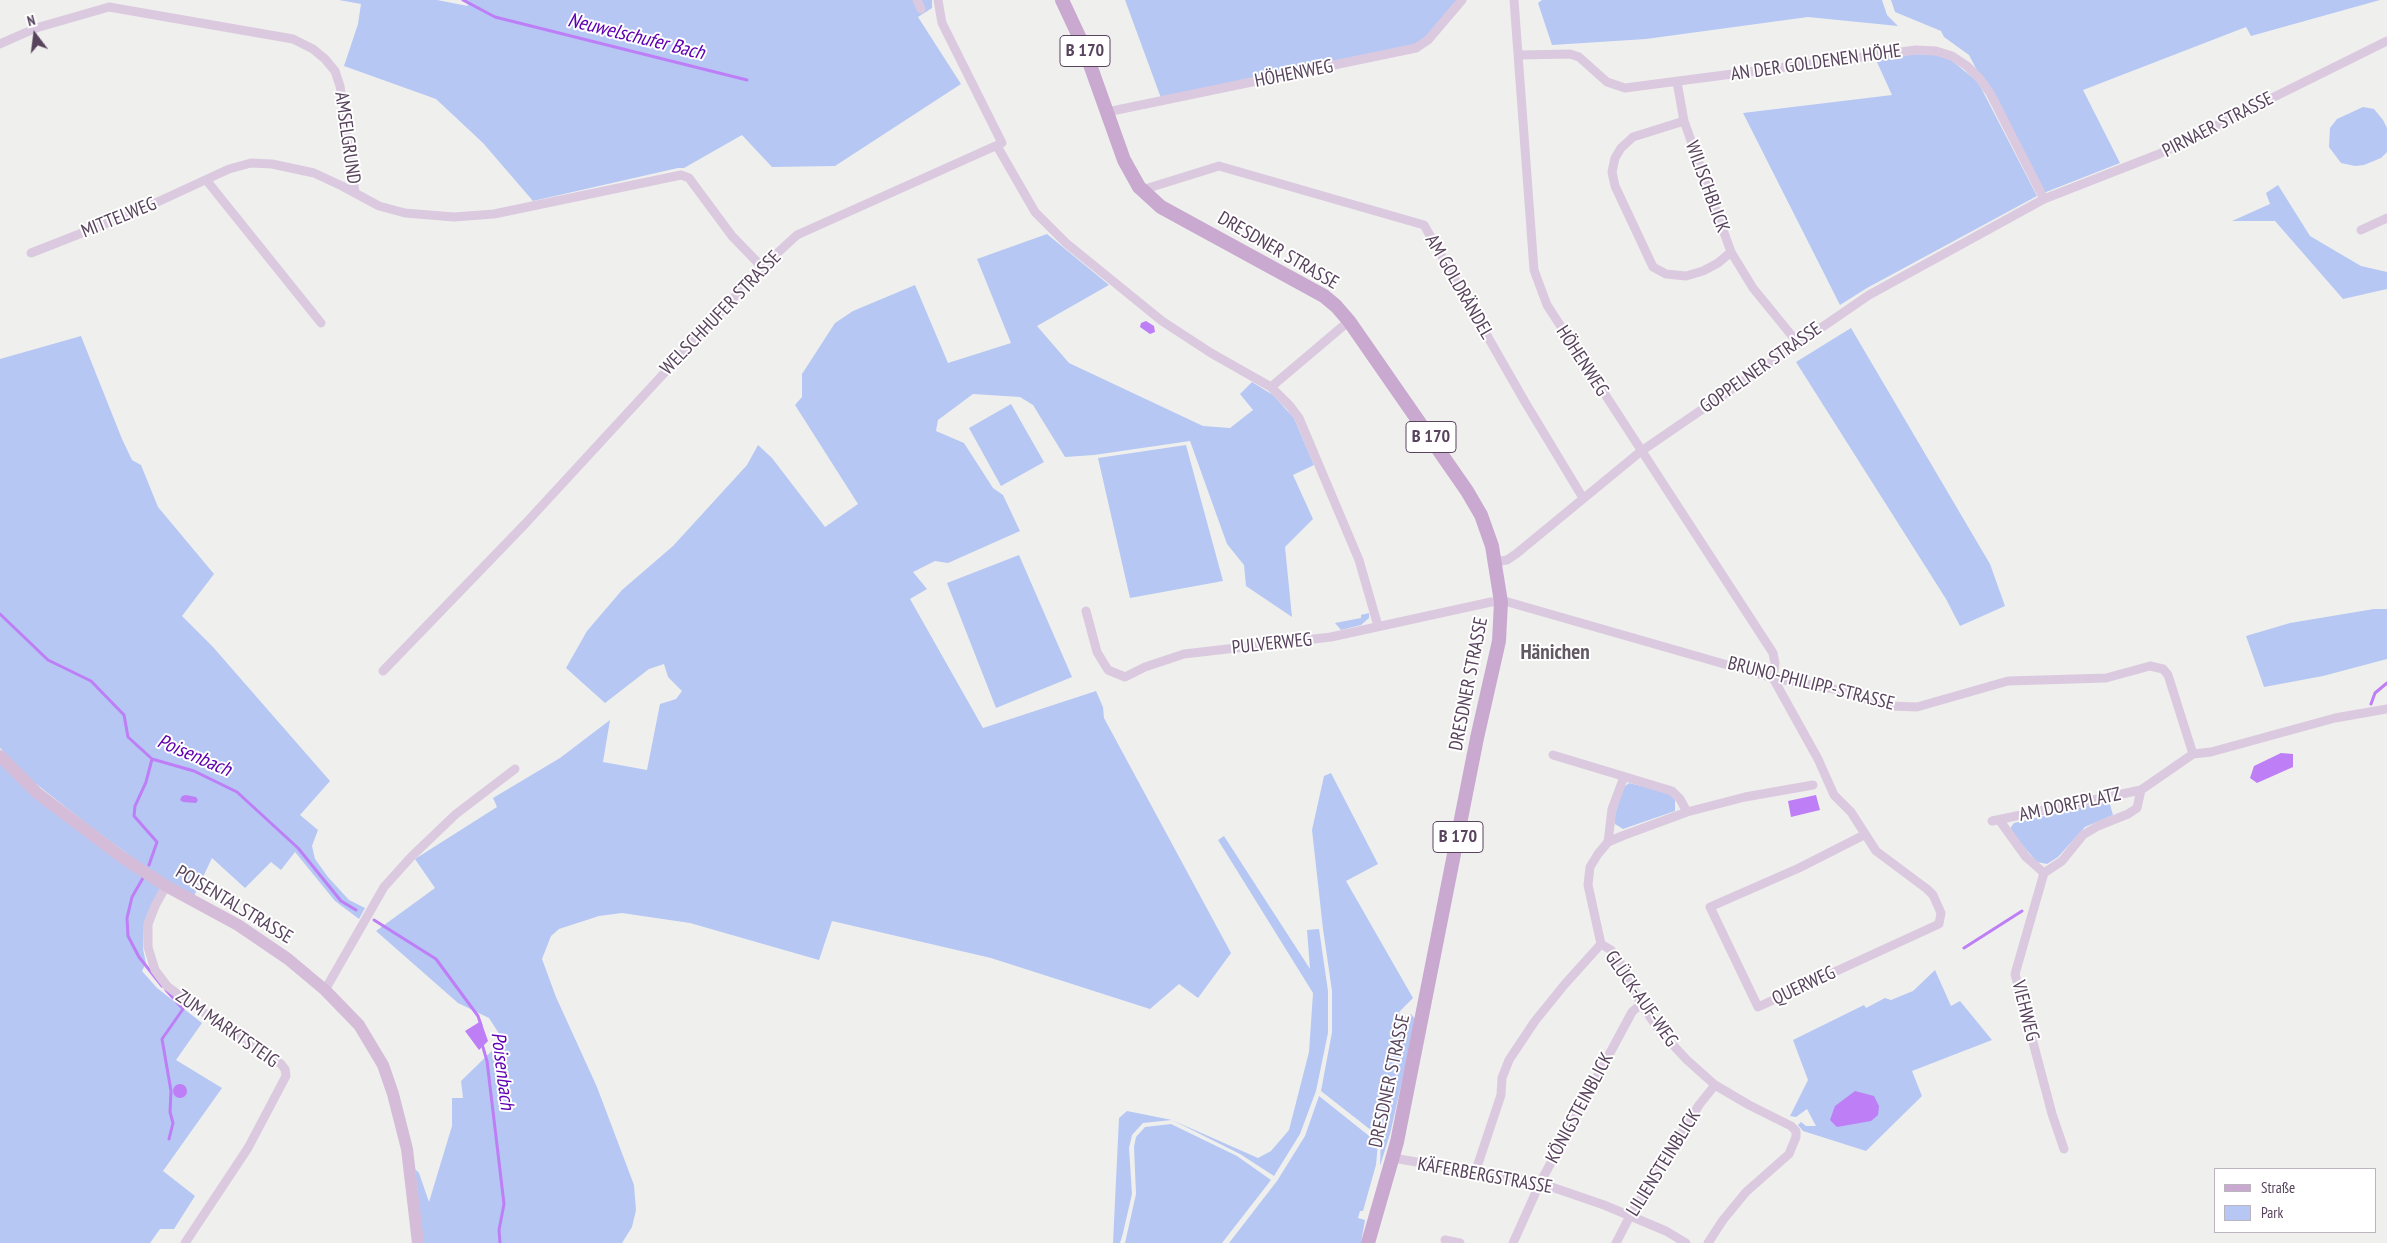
<!DOCTYPE html>
<meta charset="utf-8">
<style>
body{margin:0}
#map{position:relative;width:2387px;height:1243px;overflow:hidden;background:#eff0ed;font-family:"PT Sans Narrow",sans-serif}
canvas{display:block}
.legend{position:absolute;left:2214px;top:1168px;width:162px;height:65px;box-sizing:border-box;background:#fff;border:1px solid #bcb4be;margin:0;padding:6px 9px;list-style:none;font-size:15px;color:#58435d}
.legend li{display:flex;align-items:center;gap:10px;height:25px}
.legend b{width:25px;border:1px solid #bcb4be}
.north{position:absolute;left:10px;top:10px;width:50px;height:50px;-webkit-text-stroke:4px #fff;paint-order:stroke;rotate:345deg;font-size:14px;font-weight:700;line-height:20px;text-align:center;color:#58435d}
.north::after{content:'';display:block;margin:auto;width:18px;height:22px;background:#58435d;clip-path:polygon(50% 0,100% 100%,50% 72%,0 100%)}
</style>
<div id="map">
<canvas width="2387" height="1243"></canvas>
<ul class="legend">
<li><b style="height:6px;background:#c9a9d0"></b>Straße</li>
<li><b style="height:14px;background:#b6c7f4"></b>Park</li>
</ul>
<div class="north">N</div>
</div>
<script>
const g = document.querySelector('canvas').getContext('2d');
g.lineJoin = 'round';
function paint(path, color) { g.fillStyle = color; g.fill(path, 'evenodd'); }
const toPath = rows => new Path2D(rows.map(r => 'M' + r).join(''));
function stroke(path, color, width, dash) { g.strokeStyle = color; g.lineWidth = width; g.lineCap = dash ? 'butt' : 'round'; g.setLineDash(dash || []); g.stroke(path); }
function drawText(font, color, halo, rows, align = 'center') {
  g.font = font + ' "PT Sans Narrow",sans-serif'; g.lineWidth = 4; g.setLineDash([]); g.textBaseline = 'middle'; g.strokeStyle = halo; g.fillStyle = color; for (const [text, x, y, turn = 0] of rows) {
    g.save(); g.translate(x, y); g.rotate((+turn || 0) * Math.PI / 180); g.textAlign = isNaN(turn) ? turn : align; if (halo) g.strokeText(text, 0, 0); g.fillText(text, 0, 0); g.restore();
  }
}
paint(toPath([
 [339,0,437,0,468,6,466,0,932,0,932,8,918,17,961,84,835,166,772,167,742,135,684,168,678,168,533,201,483,143,436,99,344,66,358,24,361,4],
 [1125,0,1459,0,1425,40,1416,46,1161,98],
 [1542,0,1882,0,1887,15,1898,26,1808,17,1646,39,1552,45,1538,3],
 [1891,0,2380,0,2251,36,2246,27,2083,90,2120,163,2041,194,1969,55,1944,37,1941,31,1895,12],
 [1915,54,1936,55,1951,60,1978,82,2037,196,1867,288,1840,305,1743,113,1892,95,1876,60],
 [2363,107,2374,109,2383,120,2387,128,2387,152,2381,158,2364,165,2355,166,2341,163,2329,147,2330,128,2337,119],
 [2278,185,2310,236,2361,266,2387,272,2387,289,2343,299,2275,221,2232,221,2270,204,2266,193],
 [1047,234,1109,285,1037,326,1069,363,1203,426,1230,428,1253,410,1240,394,1252,382,1273,395,1294,418,1314,465,1293,475,1313,519,1285,547,1292,617,1246,586,1244,565,1227,544,1190,441,1094,455,1065,457,1033,405,1020,397,973,394,938,420,936,431,964,443,993,488,1003,495,1020,531,948,563,935,561,913,572,927,589,910,599,983,728,1096,691,1103,707,1104,718,1231,953,1198,998,1179,984,1150,1009,991,958,832,921,819,960,690,923,622,913,599,916,559,929,551,936,542,959,556,997,597,1087,634,1185,636,1210,632,1227,622,1243,423,1243,415,1169,419,1173,429,1202,452,1126,452,1098,463,1098,461,1081,503,1040,489,1018,458,1003,376,931,435,888,415,859,497,807,493,798,560,758,610,720,603,762,647,770,660,704,676,699,682,691,668,677,664,664,649,669,605,703,566,668,587,631,622,590,673,546,747,465,758,445,772,458,825,527,858,504,795,405,802,397,802,374,835,323,853,311,915,285,948,363,1011,343,977,259],
 [1851,328,1990,564,2005,606,1960,626,1946,599,1796,362],
 [81,336,122,439,132,460,141,465,158,507,214,574,182,616,213,647,330,781,300,815,318,830,312,846,315,859,328,877,349,900,365,908,359,919,335,901,295,852,281,870,271,862,245,888,212,858,194,896,145,867,86,823,35,783,0,748,0,359],
 [1011,404,1044,462,1001,486,969,428],
 [1186,445,1223,581,1130,598,1098,458],
 [1019,555,1072,677,996,708,947,583],
 [2374,609,2387,609,2387,659,2323,676,2264,687,2246,636,2290,623],
 [1369,613,1369,618,1361,625,1341,630,1335,623,1361,618,1361,615],
 [0,760,160,888,144,923,143,949,146,963,142,971,157,988,202,1023,176,1060,222,1088,163,1171,195,1196,174,1229,160,1229,150,1243,0,1243],
 [1331,773,1378,864,1346,881,1413,998,1399,1012,1403,1018,1411,1014,1416,1020,1390,1134,1380,1166,1381,1138,1321,1091,1332,1032,1332,991,1323,929,1312,830,1324,776],
 [1629,783,1666,792,1675,798,1675,811,1623,829,1615,824,1615,815,1623,788],
 [2109,801,2113,815,2085,827,2058,857,2047,864,2037,862,2011,832,2011,827,2014,823],
 [1224,836,1310,969,1307,930,1319,929,1328,991,1328,1033,1316,1091,1300,1134,1274,1176,1240,1154,1172,1120,1143,1123,1132,1135,1129,1148,1132,1194,1123,1233,1120,1243,1113,1243,1119,1118,1127,1111,1172,1120,1258,1158,1271,1151,1289,1130,1309,1052,1313,993,1218,840],
 [1935,970,1951,1006,1960,1001,1992,1040,1912,1071,1922,1096,1866,1151,1803,1131,1798,1125,1801,1122,1806,1126,1816,1126,1807,1109,1796,1117,1790,1116,1808,1080,1793,1040,1864,1005,1866,1008,1885,998,1891,1000,1913,991],
 [1319,1096,1378,1143,1376,1165,1370,1186,1363,1211,1360,1211,1358,1218,1365,1220,1361,1243,1229,1243,1277,1181,1305,1136],
 [1171,1124,1237,1156,1271,1180,1222,1243,1125,1243,1136,1194,1134,1147,1136,1137,1145,1127]
]), '#b6c7f4');
paint(toPath([
 [1146,321,1154,326,1155,332,1150,334,1140,327,1141,323],
 [2281,753,2293,754,2293,767,2257,783,2250,778,2254,766],
 [186,795,196,797,198,800,196,803,183,802,180,800,182,796],
 [1816,795,1820,810,1791,817,1788,801],
 [481,1021,488,1041,479,1050,465,1031],
 '173 1091a7 7 0 1 1 14 0a7 7 0 1 1-14 0Z',
 [1855,1091,1874,1096,1879,1106,1878,1115,1871,1121,1837,1127,1830,1120,1835,1106]
]), '#be7ef6');
stroke(toPath([
 [463,0,495,17,747,80],
 [0,614,48,660,91,681,124,715,128,737,152,759,194,771,237,792,298,848,341,901,356,910],
 [2371,704,2375,693,2387,683],
 [149,865,157,842,134,816,135,806,146,782,152,759],
 [143,878,132,897,127,918,128,936,139,957,162,986],
 [374,920,436,959,478,1016,481,1025],
 [1964,948,2022,911],
 [166,990,183,1009,162,1039,171,1091,170,1112,173,1123,169,1139],
 [482,1044,487,1061,504,1204,499,1230,500,1243]
]), '#be7ef6', 3);
stroke(toPath([
 [917,0,921,9],
 [1514,0,1534,270,1547,305,1773,653,1775,663,1773,678,1818,759,1834,795,1851,812,1876,851,1927,889,1933,895,1941,913,1939,924,1758,1007,1710,907,1799,868,1864,835],
 [0,44,36,28,109,7,293,39,313,49,325,59,335,71,340,86,355,193],
 [1519,55,1570,54,1579,57,1607,82,1625,88,1916,50,1936,51,1952,56,1967,66,1980,79,1990,93,2044,199],
 [1677,82,1684,121,1731,252,1753,288,1797,342],
 [1107,112,1416,48,1428,40,1462,0],
 [1684,121,1633,137,1621,148,1615,158,1612,172,1615,186,1653,267,1666,274,1686,276,1703,271,1718,263,1731,252],
 [997,146,1035,212,1066,243,1162,321,1211,353,1271,387,1290,406,1299,418,1359,560,1378,626],
 [207,181,321,323],
 [1142,190,1219,166,1424,225,1525,402,1583,498],
 [2361,230,2387,218],
 [31,253,138,211,229,169,251,163,272,164,314,173,342,186,379,206,405,213,454,217,494,214,681,175,689,178,732,236,762,267],
 [1271,387,1349,321],
 [1495,562,1507,560,1516,554,1640,452,1869,295,2044,199,2159,154,2387,41],
 [1086,611,1097,652,1108,670,1125,677,1145,667,1184,654,1331,637,1491,602,1508,602,1773,678,1830,688,1891,706,1917,707,2008,681,2106,678,2150,666,2163,669,2168,675,2193,754],
 [383,671,525,524,762,267,797,235,1002,143,942,23,938,0],
 [1553,755,1672,791,1680,799,1687,812,1745,797,1813,785],
 [1992,821,2141,790,2193,754,2211,752,2335,718,2387,709],
 [2000,821,2026,857,2044,873],
 [1608,842,1612,809,1624,777],
 [2044,873,2015,974,2052,1114,2064,1149],
 [2044,873,2062,861,2083,835,2098,826,2128,814,2137,808,2141,790],
 [166,886,155,906,148,924,148,947,155,970,167,986,191,1004,281,1064,285,1069,286,1076,248,1148,185,1243],
 [1601,944,1611,950,1620,962,1641,1004,1659,1030,1687,1060,1715,1085,1749,1105,1791,1126,1796,1131,1796,1137,1789,1154,1746,1192,1723,1220,1708,1243],
 [1601,944,1588,885,1590,867,1598,854,1608,842,1622,836,1687,812],
 [325,990,384,887,411,857,456,814,515,769],
 [1393,1158,1540,1183,1604,1205,1666,1231,1686,1243],
 [1476,1170,1501,1095,1502,1078,1509,1060,1535,1021,1565,984,1601,944],
 [1445,1240,1460,1243],
 [1513,1243,1540,1183,1632,1012,1641,1004],
 [1616,1243,1630,1216,1699,1105,1715,1085]
]), '#dbcadf', 9);
stroke(toPath([
 [0,756,37,793,123,858,166,886,238,925,288,959,325,990,359,1025,383,1065,393,1094,407,1149,418,1243]
]), '#d5bdd9', 12);
stroke(toPath([
 [1062,0,1083,45,1124,160,1139,187,1161,207,1324,296,1336,306,1349,321,1467,491,1481,515,1492,546,1501,602,1499,641,1477,738,1397,1142,1368,1243]
]), '#c9a9d0', 14);
for (const [x, y, w] of [
 [1085,51,50],
 [1431,437,50],
 [1458,837,50]
]) { const box = new Path2D(); box.roundRect(x - w / 2, y - 15.5, w, 31, 4); g.fillStyle = '#fff'; g.fill(box); stroke(box, '#58435d', 1); }
drawText('bold 18px', '#58435d', null, [
 ["B 170",1085,51],
 ["B 170",1431,437],
 ["B 170",1458,837]
]);
drawText('19px', '#58435d', '#fff', [
 ["AN DER GOLDENEN HÖHE",1816,63,-8],
 ["HÖHENWEG",1294,74,-11],
 ["PIRNAER STRASSE",2218,125,-27],
 ["AMSELGRUND",347,138,82],
 ["WILISCHBLICK",1707,187,70],
 ["MITTELWEG",119,218,-22],
 ["DRESDNER STRASSE",1278,251,30],
 ["AM GOLDRÄNDEL",1459,287,60],
 ["WELSCHHUFER STRASSE",721,313,-46],
 ["HÖHENWEG",1582,361,57],
 ["GOPPELNER STRASSE",1761,368,-35],
 ["PULVERWEG",1272,644,-6],
 ["DRESDNER STRASSE",1469,684,-79],
 ["BRUNO-PHILIPP-STRASSE",1811,684,14],
 ["AM DORFPLATZ",2070,805,-12],
 ["POISENTALSTRASSE",234,905,31],
 ["QUERWEG",1804,986,-25],
 ["GLÜCK-AUF-WEG",1641,999,55],
 ["VIEHWEG",2025,1011,76],
 ["ZUM MARKTSTEIG",227,1029,35],
 ["DRESDNER STRASSE",1390,1081,-78],
 ["KÖNIGSTEINBLICK",1580,1108,-62],
 ["LILIENSTEINBLICK",1664,1163,-58],
 ["KÄFERBERGSTRASSE",1485,1176,10]
]);
drawText('italic 20px', '#6100b3', '#fff', [
 ["Neuwelschufer Bach",636,37,14],
 ["Poisenbach",194,756,23],
 ["Poisenbach",502,1071,83]
]);
drawText('bold 21px', '#625963', '#fff', [
 ["Hänichen",1555,653]
]);
</script>
